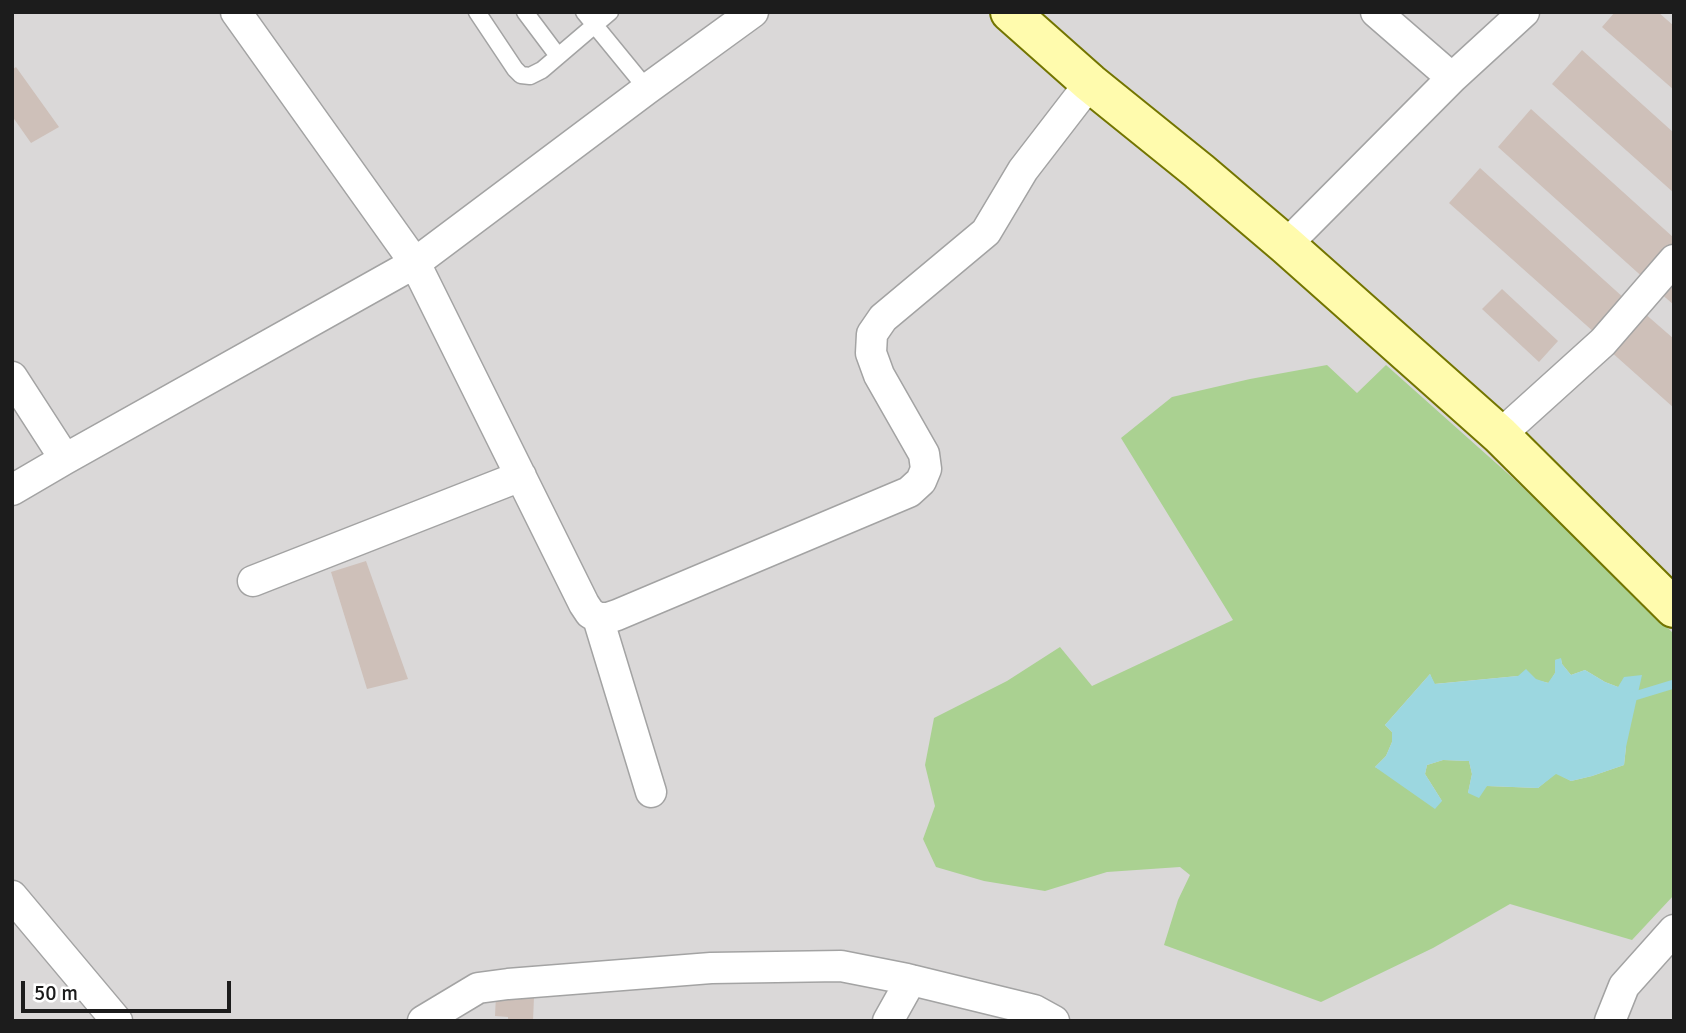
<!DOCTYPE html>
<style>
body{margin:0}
#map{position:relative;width:1686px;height:1033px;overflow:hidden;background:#eee8e0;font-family:Signika,sans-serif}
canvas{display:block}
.frame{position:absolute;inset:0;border:14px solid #1c1c1c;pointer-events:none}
.scale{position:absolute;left:21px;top:981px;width:210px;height:32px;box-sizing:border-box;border:4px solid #1c1c1c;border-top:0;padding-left:9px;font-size:21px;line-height:24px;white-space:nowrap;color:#1c1c1c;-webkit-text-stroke:5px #fff;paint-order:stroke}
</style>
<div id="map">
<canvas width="1686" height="1033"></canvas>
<div class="frame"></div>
<div class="scale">50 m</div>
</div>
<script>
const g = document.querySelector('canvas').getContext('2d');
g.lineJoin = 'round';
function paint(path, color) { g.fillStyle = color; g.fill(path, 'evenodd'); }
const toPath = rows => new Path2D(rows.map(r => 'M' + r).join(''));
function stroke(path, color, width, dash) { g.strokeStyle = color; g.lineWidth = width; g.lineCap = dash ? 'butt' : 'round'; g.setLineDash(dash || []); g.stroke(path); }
paint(toPath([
 [12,12,1674,12,1674,1021,12,1021]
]), '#dad8d8');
paint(toPath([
 [1327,365,1357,393,1386,365,1515,480,1674,634,1674,895,1632,940,1510,904,1433,948,1321,1002,1164,945,1178,900,1190,875,1180,867,1107,872,1045,891,984,881,936,867,923,839,935,806,925,765,934,718,1007,681,1060,647,1092,686,1233,620,1121,438,1172,397,1250,379],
 [1561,659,1562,664,1571,675,1585,670,1605,682,1618,687,1626,747,1624,765,1592,776,1571,781,1556,773,1538,788,1487,786,1468,793,1472,774,1469,761,1443,760,1427,765,1425,774,1442,801,1375,767,1386,756,1392,742,1392,732,1385,725,1430,674,1434,684,1518,676,1549,683,1555,673,1555,660]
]), '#aad191');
paint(toPath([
 [1561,658,1562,664,1571,675,1585,670,1605,682,1618,687,1624,677,1642,675,1626,747,1624,765,1592,776,1571,781,1556,774,1538,788,1487,786,1479,798,1468,793,1472,774,1469,761,1443,760,1427,765,1425,774,1442,801,1435,809,1375,767,1386,756,1392,742,1392,732,1385,725,1430,674,1435,684,1518,676,1526,669,1536,679,1548,683,1555,673,1555,660]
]), '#9cd7e0');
stroke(toPath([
 [1628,698,1674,684]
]), '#9cd7e0', 9);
paint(toPath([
 [1615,12,1658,12,1674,26,1674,90,1602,27],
 [1582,50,1674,133,1674,193,1552,84],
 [16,67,59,127,31,143,12,116,12,70],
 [1531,109,1674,238,1674,251,1647,281,1498,147],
 [1480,168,1625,299,1595,333,1449,203],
 [1674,276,1674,305,1659,292],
 [1502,289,1558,341,1539,362,1482,309],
 [1643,312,1674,339,1674,408,1609,350],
 [366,561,408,679,367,689,331,572],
 [496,995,534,997,533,1021,508,1021,508,1017,495,1016]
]), '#cec0b9');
const lane = toPath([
 [477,12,515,69,521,75,530,76,542,70,610,12],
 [525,12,558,56],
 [584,12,647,89]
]);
const street = toPath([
 [236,12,415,263,584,604,590,613,598,618,608,618,617,615,909,492,921,481,926,469,924,454,879,375,871,353,872,334,883,318,986,232,1023,170,1090,83],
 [1376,12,1452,78],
 [1286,245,1452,78,1524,12],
 [12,377,65,459],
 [1500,435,1603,342,1674,260],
 [12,490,65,459,415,263,647,89,753,12],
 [253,581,521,476],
 [598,618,651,792],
 [12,896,117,1021],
 [423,1021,478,988,508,984,711,968,841,966,907,979,1034,1010,1054,1021],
 [888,1021,911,980],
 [1610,1021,1624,986,1674,930]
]);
const secondary = toPath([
 [1010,12,1090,83,1199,171,1286,245,1500,435,1674,608]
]);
stroke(lane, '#a3a3a3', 19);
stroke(street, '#a3a3a3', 33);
stroke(secondary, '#737500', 42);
stroke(lane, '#fff', 16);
stroke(street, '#fff', 30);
stroke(secondary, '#fffbad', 38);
</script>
